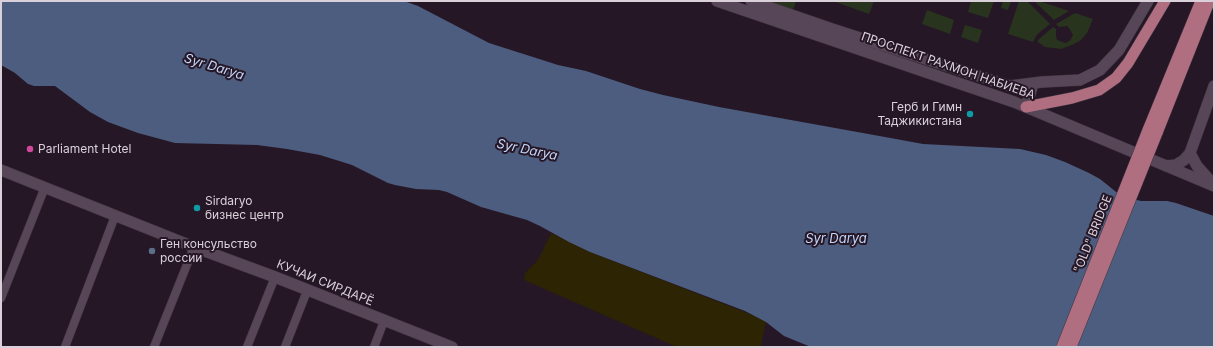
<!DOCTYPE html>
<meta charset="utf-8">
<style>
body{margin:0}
#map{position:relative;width:1215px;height:348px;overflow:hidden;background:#261726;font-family:Inter,sans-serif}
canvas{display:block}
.frame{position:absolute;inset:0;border:2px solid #dad0da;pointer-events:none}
</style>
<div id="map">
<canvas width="1215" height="348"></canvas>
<div class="frame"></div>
</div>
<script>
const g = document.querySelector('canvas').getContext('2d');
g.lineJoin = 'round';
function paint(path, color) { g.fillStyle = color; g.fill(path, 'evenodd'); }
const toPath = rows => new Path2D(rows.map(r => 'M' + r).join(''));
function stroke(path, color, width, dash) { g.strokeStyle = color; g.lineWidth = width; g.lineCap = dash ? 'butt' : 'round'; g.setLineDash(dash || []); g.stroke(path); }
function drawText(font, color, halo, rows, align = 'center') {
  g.font = font + ' Inter,sans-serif'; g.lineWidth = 4; g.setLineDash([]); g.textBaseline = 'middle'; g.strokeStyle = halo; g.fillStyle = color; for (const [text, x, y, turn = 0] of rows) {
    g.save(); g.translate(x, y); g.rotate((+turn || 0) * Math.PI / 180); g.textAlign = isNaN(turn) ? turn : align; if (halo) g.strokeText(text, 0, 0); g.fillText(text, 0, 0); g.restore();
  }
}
paint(toPath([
 [768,1,796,1,793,10],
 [833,1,874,1,869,14],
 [971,1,994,1,988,18,968,12],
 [1003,1,1011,1,1008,10,1001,8],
 [1019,1,1027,1,1050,24,1040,32,1036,36,1033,42,1008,34],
 [1034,1,1039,1,1069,11,1054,20],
 [927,10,954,20,950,34,922,24],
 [1075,13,1093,19,1087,33,1081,40,1074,44,1061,49,1045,47,1038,42,1038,40,1053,27,1056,29,1056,36,1057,40,1065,43,1068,42,1071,39,1073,35,1069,28,1067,26,1059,27,1056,24],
 [965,25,982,30,978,43,961,37]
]), '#28341d');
paint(toPath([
 [551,233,590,252,755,316,766,322,761,345,760,347,677,347,524,280,525,273,538,260]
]), '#2c2403');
paint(toPath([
 [1,1,404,1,418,6,489,43,558,65,586,71,640,89,663,95,719,107,896,139,923,144,1020,149,1046,155,1065,162,1089,173,1100,179,1120,195,1126,197,1141,201,1167,201,1176,203,1214,216,1214,347,811,347,784,336,766,322,745,311,590,252,569,242,540,226,527,220,481,207,447,192,439,190,416,189,395,185,388,183,352,165,320,155,287,149,257,145,175,143,138,133,108,122,90,112,55,86,34,86,28,84,15,73,1,65]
]), '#4d5d7f');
const minor = toPath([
 [1,298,45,187],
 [65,347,115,216],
 [154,347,194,247],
 [247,347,275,277],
 [285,347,307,291],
 [374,347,384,321]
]);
const secondary = toPath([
 [717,1,1014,102,1214,186],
 [751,1,832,29,1010,86,1042,82,1080,80,1100,70,1119,50,1148,1],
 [1026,107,1033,84],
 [1190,153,1197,166,1212,183],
 [1166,166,1176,165,1184,160,1190,153,1214,86],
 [1,170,194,247,275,277,452,347]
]);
const primary = toPath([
 [1026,107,1072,98,1099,90,1116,78,1128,63,1165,1],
 [1148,130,1201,1],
 [1157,133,1207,7,1210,1]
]);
stroke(minor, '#403440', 9);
stroke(secondary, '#403440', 12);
stroke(primary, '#403440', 12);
stroke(minor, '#574658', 8);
stroke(secondary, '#574658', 11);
stroke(primary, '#af6f80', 11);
const primaryBridge = toPath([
 [1062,347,1148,130],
 [1071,347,1157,133]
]);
stroke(primaryBridge, '#403440', 12, []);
stroke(primaryBridge, '#af6f80', 11);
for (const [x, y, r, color] of [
 [970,114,4,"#0f9aa8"],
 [30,149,4,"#d1479c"],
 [197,208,4,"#0f9aa8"],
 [152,251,4,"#5c6f8a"]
]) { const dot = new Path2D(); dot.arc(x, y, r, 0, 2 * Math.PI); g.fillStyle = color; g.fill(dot); stroke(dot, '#261726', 1.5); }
drawText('12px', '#dad0da', '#261726', [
 ["ПРОСПЕКТ РАХМОН НАБИЕВА",948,66,19],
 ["\"OLD\" BRIDGE",1093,234,-68],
 ["КУЧАИ СИРДАРЁ",325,283,22]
]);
drawText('12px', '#dad0da', '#261726', [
 ["Герб и Гимн",962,107,"right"],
 ["Таджикистана",962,121,"right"],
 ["Parliament Hotel",38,149],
 ["Sirdaryo",205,201],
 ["бизнес центр",205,215],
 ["Ген консульство",160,244],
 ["россии",160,258]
], 'left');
drawText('italic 13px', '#c3d5f9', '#261726', [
 ["Syr Darya",214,67,17],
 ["Syr Darya",527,150,12],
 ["Syr Darya",836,239]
]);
</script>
